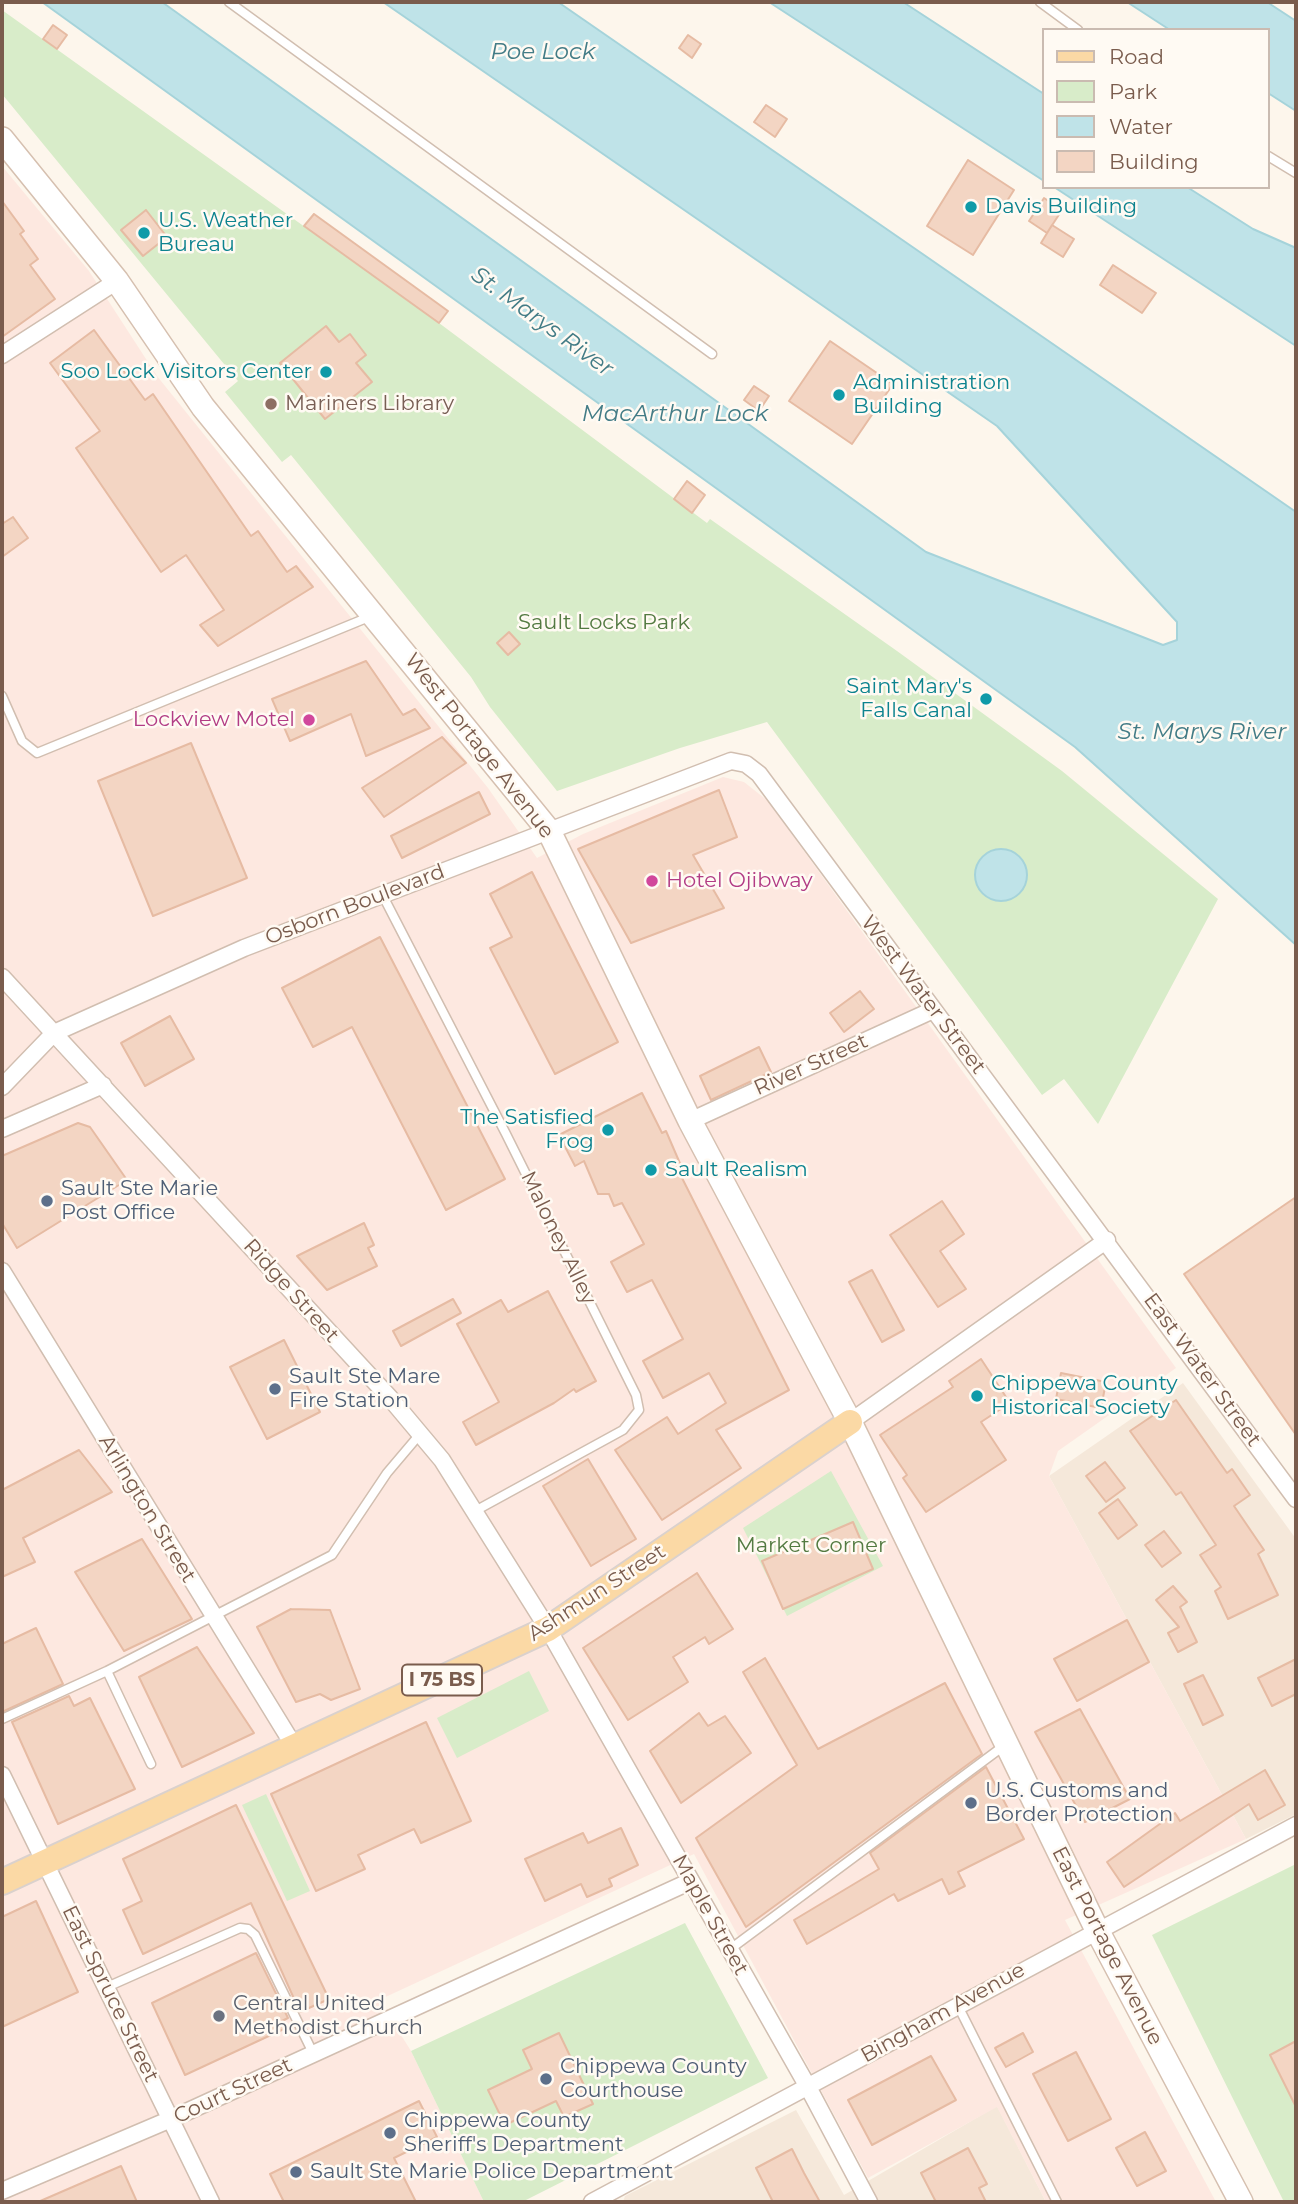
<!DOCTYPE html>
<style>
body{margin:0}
#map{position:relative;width:1298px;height:2204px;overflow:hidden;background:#fdf6ec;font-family:Montserrat,sans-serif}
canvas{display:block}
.frame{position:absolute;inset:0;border:4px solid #7a5c4d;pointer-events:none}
.legend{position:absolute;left:1042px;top:28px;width:228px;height:161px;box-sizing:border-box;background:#fffaf3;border:2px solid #cabbb1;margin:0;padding:9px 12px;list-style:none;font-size:21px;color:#7a5c4d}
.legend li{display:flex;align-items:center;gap:14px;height:35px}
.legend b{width:35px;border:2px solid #cabbb1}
</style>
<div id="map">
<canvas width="1298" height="2204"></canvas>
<div class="frame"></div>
<ul class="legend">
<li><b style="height:9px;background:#fbd9a5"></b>Road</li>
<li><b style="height:19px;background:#d8ecc9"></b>Park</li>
<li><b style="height:19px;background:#bfe3e8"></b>Water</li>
<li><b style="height:19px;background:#f3d5c3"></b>Building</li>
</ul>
</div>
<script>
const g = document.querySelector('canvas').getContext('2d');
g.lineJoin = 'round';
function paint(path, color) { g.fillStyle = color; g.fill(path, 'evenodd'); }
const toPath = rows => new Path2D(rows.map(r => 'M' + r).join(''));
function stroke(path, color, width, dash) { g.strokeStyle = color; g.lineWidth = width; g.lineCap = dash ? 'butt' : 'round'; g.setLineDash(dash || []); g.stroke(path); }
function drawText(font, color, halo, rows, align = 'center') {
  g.font = font + ' Montserrat,sans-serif'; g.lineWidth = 5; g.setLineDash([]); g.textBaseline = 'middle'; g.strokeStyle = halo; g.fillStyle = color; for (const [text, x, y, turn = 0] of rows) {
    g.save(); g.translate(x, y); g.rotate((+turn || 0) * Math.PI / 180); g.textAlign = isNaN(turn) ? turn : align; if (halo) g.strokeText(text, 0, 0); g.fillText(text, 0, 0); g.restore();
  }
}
paint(toPath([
 [1183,1383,1296,1539,1296,1814,1246,1839,1049,1476],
 [997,2106,1046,2202,623,2202,625,2196,796,2110,844,2195]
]), '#f5e8da');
paint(toPath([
 [2,166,89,271,157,376,488,788,537,858,583,834,723,777,744,782,768,801,1176,1368,1058,1451,1049,1476,1246,1839,1065,1920,1216,2202,1046,2202,997,2107,868,2178,694,1854,379,2000,411,2051,484,2202,2,2202]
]), '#fde8e0');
paint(toPath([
 [2,10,439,323,707,523,710,519,897,651,1062,771,1218,899,1098,1124,1064,1079,1042,1095,767,722,680,748,557,791,490,707,471,677,291,455,282,462,225,392,238,381,2,94],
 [831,1471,883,1566,787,1616,743,1528],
 [529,1671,549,1711,457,1758,437,1718],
 [266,1794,310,1891,287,1901,242,1805],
 [1296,1864,1296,2202,1284,2202,1152,1935],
 [685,1923,768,2078,522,2202,484,2202,411,2051]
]), '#d8ecc9');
const water = toPath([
 [42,2,162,2,926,552,1163,645,1177,640,1177,622,997,426,383,2,558,2,1296,512,1296,945,1075,747,42,2],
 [769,2,903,2,1044,94,1044,181,769,2],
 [1127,2,1267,2,1296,21,1296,111,1268,93,1268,30,1170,30,1127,2],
 [1054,187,1187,187,1253,229,1296,248,1296,346,1054,187],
 '975 875a26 26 0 1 1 52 0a26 26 0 1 1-52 0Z'
]);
paint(water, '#bfe3e8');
stroke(water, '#a5d3da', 2);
const building = toPath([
 [53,25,67,35,57,49,43,39,53,25],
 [688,35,701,44,692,58,679,48,688,35],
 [766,105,787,119,775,137,754,122,766,105],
 [968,160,1014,190,973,255,927,226,968,160],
 [1044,198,1062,210,1047,233,1029,221,1044,198],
 [2,201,24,231,20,234,38,259,30,265,55,299,2,337,2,201],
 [146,210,167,237,143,256,121,230,146,210],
 [314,214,448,311,439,323,304,226,314,214],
 [1052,225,1074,239,1063,257,1041,243,1052,225],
 [1113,265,1156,293,1142,313,1100,285,1113,265],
 [326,326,339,342,350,334,366,355,356,363,372,382,325,419,280,363,326,326],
 [94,330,145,400,153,394,251,536,258,531,287,572,296,566,313,587,218,646,200,625,224,610,186,555,161,572,76,448,100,431,50,363,94,330],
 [830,341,893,384,852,444,789,401,830,341],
 [754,386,769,396,759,411,744,400,754,386],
 [687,481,705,495,692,513,674,499,687,481],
 [13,517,28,538,2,557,2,524,13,517],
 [509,632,520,644,508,655,497,643,509,632],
 [366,661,403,715,415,709,430,728,366,756,351,714,290,741,272,699,366,661],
 [442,737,466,763,384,817,362,788,442,737],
 [191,743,247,878,153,916,98,781,191,743],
 [719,790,737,837,693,855,724,908,631,943,578,849,719,790],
 [479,792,490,814,402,858,391,836,479,792],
 [532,872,618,1042,555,1074,490,948,512,937,490,894,532,872],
 [380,937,505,1179,446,1210,352,1027,313,1047,282,988,380,937],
 [860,991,874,1009,844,1032,830,1013,860,991],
 [170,1016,194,1059,145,1086,121,1043,170,1016],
 [759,1047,771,1072,711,1100,700,1076,759,1047],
 [642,1093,662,1133,666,1131,685,1175,681,1176,789,1390,716,1430,741,1468,662,1520,615,1450,667,1417,678,1434,726,1403,709,1373,663,1398,643,1361,683,1339,652,1280,627,1292,611,1262,644,1244,622,1203,614,1206,609,1194,598,1194,584,1161,575,1166,559,1135,642,1093],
 [78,1123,90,1127,127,1180,17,1248,2,1223,2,1156,78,1123],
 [1296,1197,1296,1435,1184,1274,1296,1197],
 [942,1201,964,1234,940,1251,966,1289,938,1307,890,1235,942,1201],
 [364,1223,374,1245,368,1248,377,1266,327,1290,297,1256,364,1223],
 [872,1270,904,1330,882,1342,849,1282,872,1270],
 [548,1291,596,1381,576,1392,574,1389,554,1403,476,1445,463,1422,499,1402,457,1324,501,1300,508,1312,548,1291],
 [453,1299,461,1313,401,1346,393,1331,453,1299],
 [284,1340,320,1412,267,1439,230,1367,284,1340],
 [981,1359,1010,1403,981,1422,1006,1460,926,1512,903,1478,907,1475,880,1435,953,1387,949,1381,981,1359],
 [1061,1373,1106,1382,1101,1408,1056,1399,1061,1373],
 [1176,1400,1227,1473,1232,1469,1250,1495,1234,1506,1264,1550,1258,1554,1278,1595,1228,1619,1215,1591,1221,1587,1200,1555,1216,1545,1181,1492,1176,1495,1130,1431,1176,1400],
 [79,1450,112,1492,23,1538,35,1562,2,1577,2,1490,79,1450],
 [588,1459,636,1539,591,1566,543,1486,588,1459],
 [1105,1462,1125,1488,1106,1502,1086,1476,1105,1462],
 [1118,1499,1137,1525,1118,1539,1099,1513,1118,1499],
 [853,1522,873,1569,783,1609,762,1561,853,1522],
 [1164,1531,1181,1553,1162,1567,1145,1545,1164,1531],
 [142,1539,192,1619,124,1651,75,1572,142,1539],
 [697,1573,733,1629,709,1644,705,1637,673,1657,688,1682,628,1720,583,1648,697,1573],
 [1173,1586,1187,1602,1180,1607,1197,1642,1178,1652,1168,1633,1179,1627,1156,1600,1173,1586],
 [291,1609,330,1610,360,1689,331,1700,320,1694,296,1702,257,1627,291,1609],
 [1127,1620,1149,1662,1077,1701,1054,1659,1127,1620],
 [36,1628,63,1684,2,1712,2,1644,36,1628],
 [197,1647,254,1733,182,1767,139,1677,197,1647],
 [765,1658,818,1749,945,1683,982,1754,746,1927,696,1838,797,1765,743,1672,765,1658],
 [1296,1659,1296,1694,1272,1706,1258,1678,1296,1659],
 [1203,1675,1223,1715,1203,1725,1184,1684,1203,1675],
 [69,1696,74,1706,90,1698,135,1789,58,1824,12,1722,69,1696],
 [1080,1709,1130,1799,1085,1822,1035,1732,1080,1709],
 [699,1713,708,1726,725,1716,751,1753,681,1803,650,1751,699,1713],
 [426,1722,471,1821,421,1843,414,1829,358,1855,365,1869,316,1891,271,1794,426,1722],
 [986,1767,1024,1839,958,1872,965,1886,949,1894,942,1879,898,1901,894,1894,807,1944,794,1920,879,1869,870,1853,986,1767],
 [1265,1770,1285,1805,1258,1820,1249,1804,1124,1887,1107,1862,1175,1813,1180,1821,1265,1770],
 [236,1805,329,1999,300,2012,251,1903,143,1954,123,1910,142,1901,123,1859,236,1805],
 [621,1828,638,1865,609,1879,612,1886,587,1897,581,1884,545,1901,525,1859,583,1833,588,1843,621,1828],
 [36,1901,78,1992,2,2027,2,1917,36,1901],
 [256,1953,288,2018,282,2021,286,2028,185,2075,152,2003,256,1953],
 [559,2033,593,2104,564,2117,556,2101,505,2125,488,2090,532,2069,523,2050,559,2033],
 [1023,2033,1033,2052,1006,2067,995,2048,1023,2033],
 [1296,2041,1296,2107,1270,2055,1296,2041],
 [1076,2052,1111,2119,1068,2141,1033,2074,1076,2052],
 [931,2056,956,2100,872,2145,848,2100,931,2056],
 [419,2101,437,2137,394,2158,416,2202,284,2202,270,2174,419,2101],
 [1145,2132,1166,2171,1137,2186,1116,2148,1145,2132],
 [968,2148,987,2184,979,2188,986,2202,936,2202,921,2173,968,2148],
 [792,2149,804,2173,820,2202,773,2202,756,2168,792,2149],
 [121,2166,137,2202,38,2202,121,2166]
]);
paint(building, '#f3d5c3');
stroke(building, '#e6bba3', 2);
const lane = toPath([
 [229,2,712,354],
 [1040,2,1078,30],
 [1268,156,1296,173],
 [2,696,22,741,37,753,369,617],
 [383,896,506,1134,636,1395,639,1410,623,1430,475,1511],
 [107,1671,151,1764],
 [2,1719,107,1671,332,1555,387,1473,420,1434],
 [729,1950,1005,1745],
 [107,1987,240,1928,248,1929,255,1935,313,2053],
 [957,2004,1057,2202]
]);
const street = toPath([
 [2,355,117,281],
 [2,977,390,1398,442,1460,548,1629,808,2087,869,2202],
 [2,1087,54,1033,244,948,731,761,746,764,759,774,1296,1499],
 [690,1121,933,1010],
 [2,1129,103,1085],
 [2,1271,294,1746],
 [850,1422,1107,1240],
 [2,1775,211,2202],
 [2,2191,171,2119,691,1881],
 [592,2202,1296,1825]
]);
const secondary = toPath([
 [2,139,117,281,203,407,549,831,690,1121,850,1422,1097,1930,1241,2202]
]);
const primary = toPath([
 [2,1882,548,1629,850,1422]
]);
stroke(lane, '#d1beb0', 11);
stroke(street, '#d1beb0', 19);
stroke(secondary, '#d6c0b0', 26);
stroke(primary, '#dad1cd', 28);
stroke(lane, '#fff', 8);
stroke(street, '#fff', 16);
stroke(secondary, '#fff', 23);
stroke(primary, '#fbd9a5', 24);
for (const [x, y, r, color] of [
 [971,207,7,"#0f9aa8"],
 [144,233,7,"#0f9aa8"],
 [326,372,7,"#0f9aa8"],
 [839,395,7,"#0f9aa8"],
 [271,404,7,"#8d6e63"],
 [986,699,7,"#0f9aa8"],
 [309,720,7,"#d1479c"],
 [652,881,7,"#d1479c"],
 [608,1130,7,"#0f9aa8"],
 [651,1170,7,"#0f9aa8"],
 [47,1201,7,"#5c6f8a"],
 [275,1389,7,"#5c6f8a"],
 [977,1396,7,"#0f9aa8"],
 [971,1803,7,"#5c6f8a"],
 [219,2016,7,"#6b7280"],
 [546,2079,7,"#5c6f8a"],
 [390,2133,7,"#5c6f8a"],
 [296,2172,7,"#5c6f8a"]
]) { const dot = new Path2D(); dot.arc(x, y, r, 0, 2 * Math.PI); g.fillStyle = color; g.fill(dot); stroke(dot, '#fffaf3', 2.5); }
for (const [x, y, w] of [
 [442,1680,80]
]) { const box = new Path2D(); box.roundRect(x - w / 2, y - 15.5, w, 31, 5); g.fillStyle = '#fffaf3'; g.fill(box); stroke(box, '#7a5c4d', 2); }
drawText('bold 19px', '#7a5c4d', null, [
 ["I 75 BS",442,1680]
]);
drawText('21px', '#0d838f', '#fffaf3', [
 ["Davis Building",985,207],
 ["U.S. Weather",158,221],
 ["Bureau",158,245],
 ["Soo Lock Visitors Center",312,372,"right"],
 ["Administration",853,383],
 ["Building",853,407],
 ["Saint Mary's",972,687,"right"],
 ["Falls Canal",972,711,"right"],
 ["The Satisfied",594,1118,"right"],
 ["Frog",594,1142,"right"],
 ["Sault Realism",665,1170],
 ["Chippewa County",991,1384],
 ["Historical Society",991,1408]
], 'left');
drawText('21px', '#785e54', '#fffaf3', [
 ["Mariners Library",285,404]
], 'left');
drawText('21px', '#537a41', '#fffaf3', [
 ["Sault Locks Park",604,623],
 ["Market Corner",811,1546]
]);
drawText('21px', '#b23c85', '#fffaf3', [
 ["Lockview Motel",295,720],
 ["Hotel Ojibway",666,881,"left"]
], 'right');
drawText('21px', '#7a5c4d', '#fffaf3', [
 ["West Portage Avenue",479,746,52],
 ["Osborn Boulevard",355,905,-21],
 ["West Water Street",923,995,53],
 ["River Street",811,1065,-24],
 ["Maloney Alley",558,1238,64],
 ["Ridge Street",291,1291,48],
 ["East Water Street",1202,1370,54],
 ["Arlington Street",147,1509,59],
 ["Ashmun Street",597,1593,-33],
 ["Maple Street",710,1915,61],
 ["East Portage Avenue",1107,1946,63],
 ["East Spruce Street",110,1994,64],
 ["Bingham Avenue",943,2013,-29],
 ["Court Street",233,2091,-25]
]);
drawText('21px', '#4e5e75', '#fffaf3', [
 ["Sault Ste Marie",61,1189],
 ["Post Office",61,1213],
 ["Sault Ste Mare",289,1377],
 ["Fire Station",289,1401],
 ["U.S. Customs and",985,1791],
 ["Border Protection",985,1815],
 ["Chippewa County",560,2067],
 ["Courthouse",560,2091],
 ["Chippewa County",404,2121],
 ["Sheriff's Department",404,2145],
 ["Sault Ste Marie Police Department",310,2172]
], 'left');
drawText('21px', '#5b616d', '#fffaf3', [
 ["Central United",233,2004],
 ["Methodist Church",233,2028]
], 'left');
drawText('italic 23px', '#437c86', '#fffaf3', [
 ["Poe Lock",543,52],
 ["St. Marys River",542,322,36],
 ["MacArthur Lock",675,414],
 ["St. Marys River",1202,732]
]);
</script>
